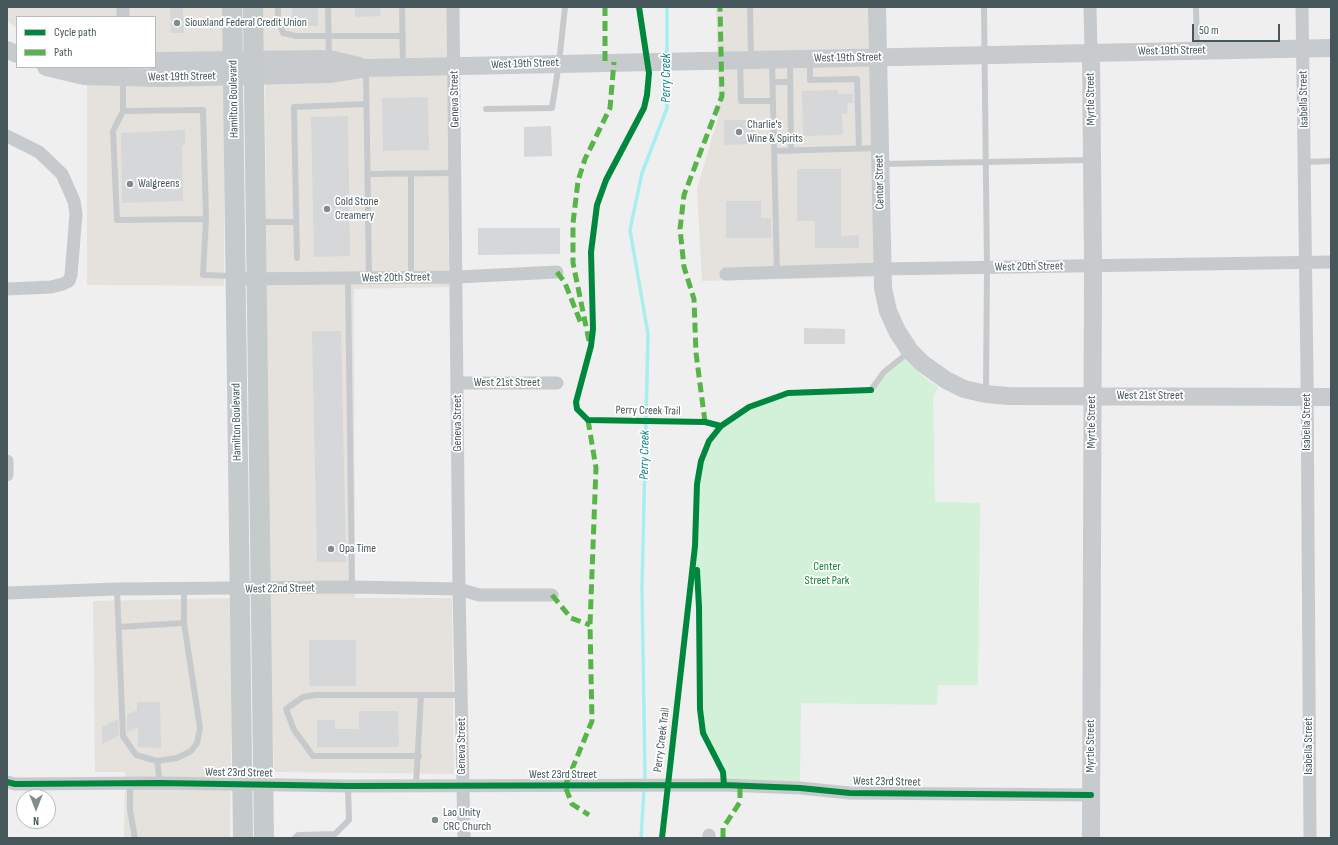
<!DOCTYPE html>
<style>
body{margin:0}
#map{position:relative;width:1338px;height:845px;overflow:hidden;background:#f0efef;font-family:"Sofia Sans Condensed",sans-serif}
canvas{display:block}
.frame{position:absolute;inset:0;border:8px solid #46575c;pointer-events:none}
.legend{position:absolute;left:16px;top:16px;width:140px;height:52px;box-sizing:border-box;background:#fff;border:1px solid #b5bcbe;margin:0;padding:5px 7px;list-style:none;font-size:12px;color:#46575c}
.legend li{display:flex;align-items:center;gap:8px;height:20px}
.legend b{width:20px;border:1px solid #b5bcbe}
.north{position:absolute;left:16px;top:789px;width:40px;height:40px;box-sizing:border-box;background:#fff;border:1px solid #b5bcbe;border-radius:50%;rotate:180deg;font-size:11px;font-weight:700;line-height:16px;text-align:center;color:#46575c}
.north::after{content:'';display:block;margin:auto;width:14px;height:18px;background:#828c8f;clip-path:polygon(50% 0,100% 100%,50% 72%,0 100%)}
.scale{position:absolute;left:1192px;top:24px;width:88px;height:18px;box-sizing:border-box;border:2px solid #46575c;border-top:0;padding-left:5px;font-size:12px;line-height:14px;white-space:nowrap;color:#46575c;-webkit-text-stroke:3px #fff;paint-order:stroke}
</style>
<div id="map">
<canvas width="1338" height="845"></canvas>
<div class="frame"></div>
<ul class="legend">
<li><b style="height:5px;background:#00873e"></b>Cycle path</li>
<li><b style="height:5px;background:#57b448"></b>Path</li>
</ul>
<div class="north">N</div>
<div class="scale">50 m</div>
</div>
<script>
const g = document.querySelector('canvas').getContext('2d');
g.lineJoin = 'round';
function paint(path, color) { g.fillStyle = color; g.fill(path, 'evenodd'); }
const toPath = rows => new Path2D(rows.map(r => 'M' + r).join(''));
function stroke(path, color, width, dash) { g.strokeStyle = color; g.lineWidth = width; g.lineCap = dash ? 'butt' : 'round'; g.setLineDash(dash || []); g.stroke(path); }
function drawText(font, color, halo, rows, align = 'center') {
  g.font = font + ' "Sofia Sans Condensed",sans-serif'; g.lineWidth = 3.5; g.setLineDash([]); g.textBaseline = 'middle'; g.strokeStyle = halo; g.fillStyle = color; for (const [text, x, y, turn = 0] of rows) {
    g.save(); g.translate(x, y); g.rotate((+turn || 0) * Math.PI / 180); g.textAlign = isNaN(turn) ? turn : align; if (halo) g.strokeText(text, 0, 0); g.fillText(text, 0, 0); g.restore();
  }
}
paint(toPath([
 [7,7,447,7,449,287,354,289,355,598,452,598,454,774,274,772,268,599,265,60,225,56,224,286,87,285,87,67,155,67,155,17,17,17,17,28,7,21],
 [716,7,883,7,876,277,702,281,697,188,719,115],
 [233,598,230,838,124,838,125,772,95,772,93,601]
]), '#e5e2dd');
paint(toPath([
 [903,357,926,379,938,387,933,398,935,502,980,503,978,685,938,685,937,705,801,703,800,788,724,785,723,772,703,733,700,709,699,607,695,546,697,484,701,461,709,441,721,426,728,419,749,407,788,393,871,390,884,372]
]), '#d3f0d8');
stroke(toPath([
 [667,7,667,57],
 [641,838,645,775,642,588,648,334,630,230,642,173,667,108,667,67]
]), '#a7eeee', 3.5);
paint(toPath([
 [170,7,183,7,184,33,171,33],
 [292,7,318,7,318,26,292,26],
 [355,7,380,7,381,16,355,17],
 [838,90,838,94,853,94,853,103,848,103,847,114,842,114,843,135,803,136,802,91],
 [428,97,429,150,383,151,382,98],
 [348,116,350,256,314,257,311,117],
 [724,120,754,120,755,144,724,145],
 [551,126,552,156,524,157,524,127],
 [185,130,185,145,182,145,183,201,122,203,121,133],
 [797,169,841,169,841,236,859,235,859,248,815,248,815,221,797,221],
 [726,201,761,201,761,218,771,218,771,238,726,238],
 [478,228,560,228,560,254,478,255],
 [804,328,845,329,845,344,804,344],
 [312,331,341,331,346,562,317,562],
 [309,640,356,640,356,686,309,686],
 [137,702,160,702,161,748,138,747,138,727,127,732,127,715,137,710],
 [359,711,398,711,399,747,317,747,317,720,335,720,335,729,359,729],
 [118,719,119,736,102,744,102,727]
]), '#d6d7d8');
stroke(toPath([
 [278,7,278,20,283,33,296,36,403,36],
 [328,7,329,57],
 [402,7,403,65],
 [750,7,751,58],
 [984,7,987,268,986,391],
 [1196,7,1197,49],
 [810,59,810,80,857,79,859,148],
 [790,60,791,151],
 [772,61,777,273],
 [740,62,741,101,773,101],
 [366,70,369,278],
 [123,79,123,111,113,131,117,220,206,219,203,275,233,276],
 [773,82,790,82],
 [486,109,552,108,559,63,565,7],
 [123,111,203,110,206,219],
 [774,151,879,148],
 [1305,162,1331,161],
 [881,164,1090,160],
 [368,174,455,173],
 [411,174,411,278],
 [258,222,296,222],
 [297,258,294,107,366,104],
 [348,279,352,587],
 [871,390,884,372,909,352],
 [117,589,123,736,136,755,157,761],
 [119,627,184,623],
 [419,756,313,756,294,730,286,709,303,697,316,695,462,695],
 [130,783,130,810,135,838],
 [160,783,157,761,177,758,191,751,197,743,200,728,184,623,184,590],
 [416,785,421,695],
 [295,838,298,835,335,834,349,820,348,786]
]), '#c7cacc', 6);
stroke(toPath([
 [123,7,123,17],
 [453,7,459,589,464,838],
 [1090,7,1091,52],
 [1302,7,1307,374,1310,838],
 [7,136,39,152,62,174,74,201,76,214,71,275,69,281,63,284,51,287,7,289],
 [726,274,881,269,1331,262],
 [236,279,457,277,557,272],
 [458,383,557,383],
 [7,461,7,475],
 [7,593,117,589,352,587,459,589,479,595,552,595],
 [7,782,15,784,160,783,348,786,724,785,800,788,850,793,1091,795],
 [709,838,709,835]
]), '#c7cacc', 13);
stroke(toPath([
 [877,7,883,288,888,311,897,331,910,351,922,363,946,380,964,389,986,394,1008,396,1331,397],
 [7,50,17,54],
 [1091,52,1093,266,1091,838],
 [155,61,329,59,359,66],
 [46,67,84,76,162,78,330,74,366,68,1331,48]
]), '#c7cbce', 18);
stroke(toPath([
 [232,7,243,838],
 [253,7,264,838]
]), '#c5cacb', 20);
stroke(toPath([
 [605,61,605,7],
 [557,272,565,283,582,326],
 [589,341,573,263,573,223,578,181,585,159,610,108,614,62],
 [588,420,596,468,590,625,592,721,565,786,572,804,589,815],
 [705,422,696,353,694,299,684,267,680,229,684,195,722,96,720,7],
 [552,595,571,618,590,625],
 [723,838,723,828,740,802,740,786]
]), '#57b448', 5, [10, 5]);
stroke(toPath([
 [639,7,649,73,647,95,644,108,606,180,597,205,591,252,593,329,591,346,576,402,577,409,588,420,705,422,721,426,709,441,701,461,697,484,695,546,662,838],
 [721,426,749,407,788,393,871,390],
 [697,570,699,607,700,709,703,733,723,772,724,785],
 [7,782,15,784,160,783,348,786,724,785,800,788,850,793,1091,795]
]), '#00873e', 6);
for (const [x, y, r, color] of [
 [177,23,4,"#828c8f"],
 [739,132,4,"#828c8f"],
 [130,184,4,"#828c8f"],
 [327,209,4,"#828c8f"],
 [331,549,4,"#828c8f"],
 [435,820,4,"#828c8f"]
]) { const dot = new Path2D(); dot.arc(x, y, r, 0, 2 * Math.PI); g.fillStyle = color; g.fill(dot); stroke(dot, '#fff', 1.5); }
drawText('12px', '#46575c', '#fff', [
 ["Siouxland Federal Credit Union",185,23],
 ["Charlie's",747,125],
 ["Wine & Spirits",747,139],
 ["Walgreens",138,184],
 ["Cold Stone",335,202],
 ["Creamery",335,216],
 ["Opa Time",339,549],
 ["Lao Unity",443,813],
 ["CRC Church",443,827]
], 'left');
drawText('12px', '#46575c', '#fff', [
 ["West 19th Street",1172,51,-1],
 ["West 19th Street",848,58,-1],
 ["West 19th Street",525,64,-2],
 ["West 19th Street",182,77,-1],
 ["Hamilton Boulevard",234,99,-91],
 ["Geneva Street",455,99,-91],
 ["Myrtle Street",1091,99,-91],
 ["Isabella Street",1304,99,-91],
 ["Center Street",880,182,-91],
 ["West 20th Street",1029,267,-1],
 ["West 20th Street",396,278,-1],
 ["West 21st Street",507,383],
 ["West 21st Street",1150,396],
 ["Perry Creek Trail",648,411,1],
 ["Hamilton Boulevard",237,422,-91],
 ["Myrtle Street",1092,422,-90],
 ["Isabella Street",1307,422,-90],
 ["Geneva Street",458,423,-90],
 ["West 22nd Street",280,589,-1],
 ["Perry Creek Trail",662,740,-83],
 ["Geneva Street",462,746,-90],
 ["Myrtle Street",1091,746,-90],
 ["Isabella Street",1309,746,-90],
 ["West 23rd Street",239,773,1],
 ["West 23rd Street",563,775],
 ["West 23rd Street",887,782,1]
]);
drawText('12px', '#157f34', '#fff', [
 ["Center",827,567],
 ["Street Park",827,581]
]);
drawText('italic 13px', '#0c8484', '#fff', [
 ["Perry Creek",667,78,-90],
 ["Perry Creek",645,455,-89]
]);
</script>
